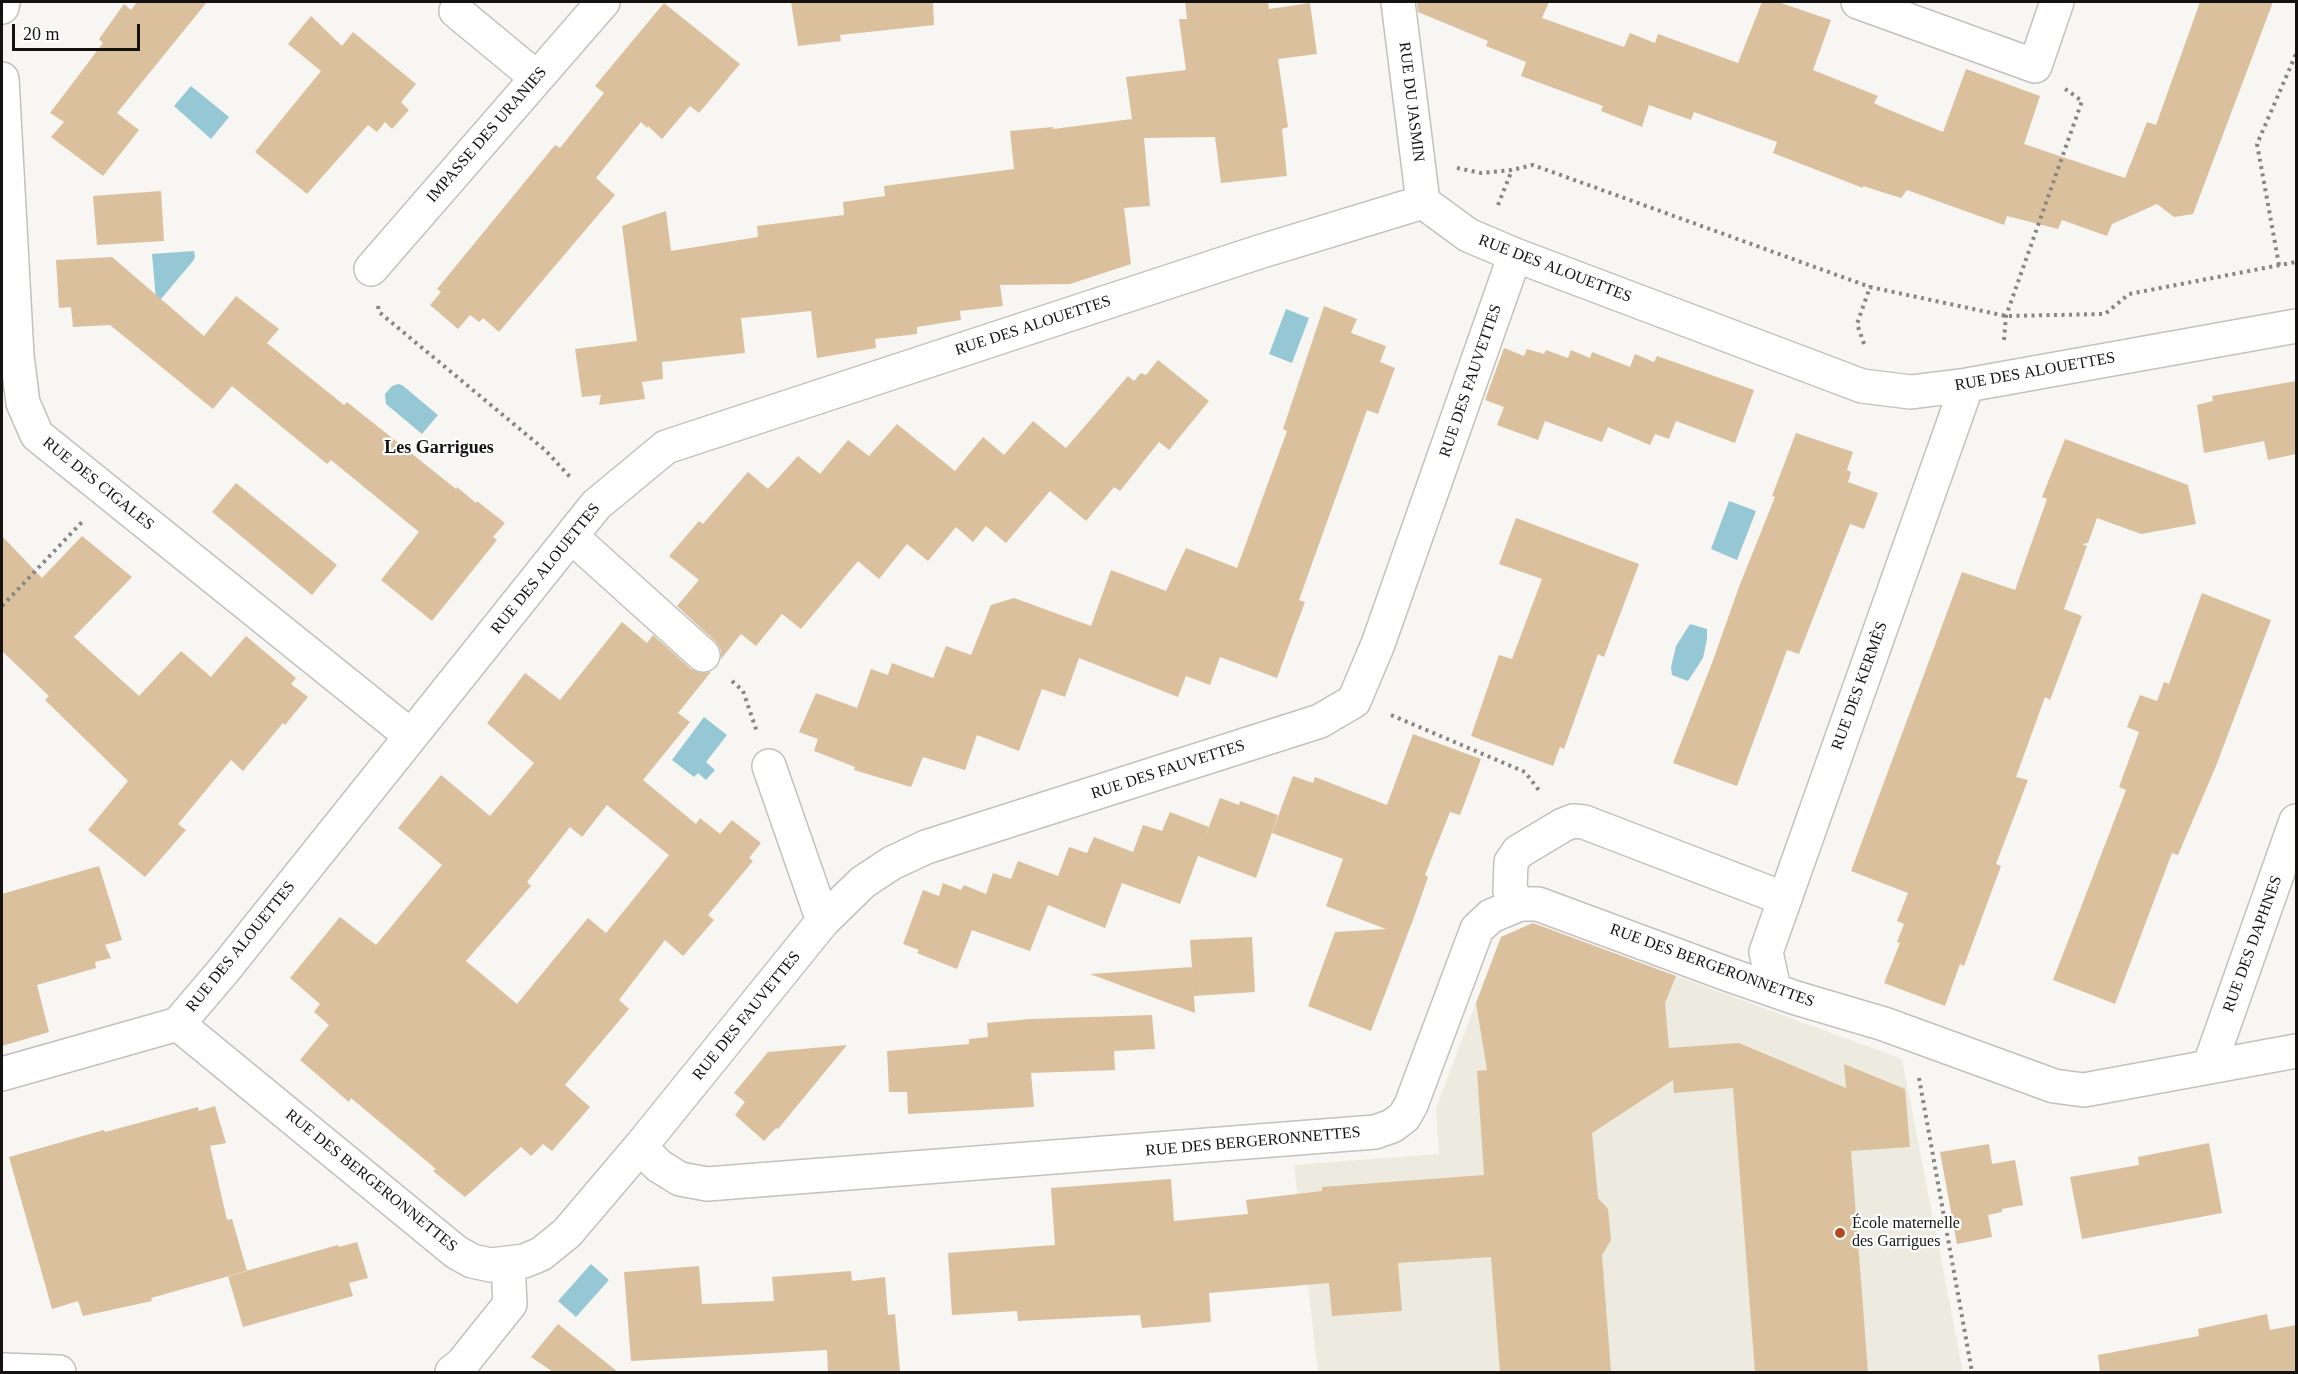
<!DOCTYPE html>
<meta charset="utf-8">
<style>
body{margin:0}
#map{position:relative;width:2298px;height:1374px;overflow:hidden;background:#f7f6f2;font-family:"Times New Roman",serif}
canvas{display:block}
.frame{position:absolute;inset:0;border:3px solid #141312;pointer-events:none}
.scale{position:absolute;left:12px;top:24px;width:128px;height:27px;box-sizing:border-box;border:3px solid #141312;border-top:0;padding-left:8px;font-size:18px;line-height:21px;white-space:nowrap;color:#141312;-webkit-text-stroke:4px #fff;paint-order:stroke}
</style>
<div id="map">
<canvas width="2298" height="1374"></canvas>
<div class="frame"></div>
<div class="scale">20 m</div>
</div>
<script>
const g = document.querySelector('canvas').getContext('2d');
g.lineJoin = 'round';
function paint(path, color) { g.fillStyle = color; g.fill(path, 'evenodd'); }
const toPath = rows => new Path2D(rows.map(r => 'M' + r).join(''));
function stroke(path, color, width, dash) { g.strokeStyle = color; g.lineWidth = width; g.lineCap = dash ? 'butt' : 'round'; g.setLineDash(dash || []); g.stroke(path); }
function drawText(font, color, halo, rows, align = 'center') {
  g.font = font + ' "Times New Roman",serif'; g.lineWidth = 4.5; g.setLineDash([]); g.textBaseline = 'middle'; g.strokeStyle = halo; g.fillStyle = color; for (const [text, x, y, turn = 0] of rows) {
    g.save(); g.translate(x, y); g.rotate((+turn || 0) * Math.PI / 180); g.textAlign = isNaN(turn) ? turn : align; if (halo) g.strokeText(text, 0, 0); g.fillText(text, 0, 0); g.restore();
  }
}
paint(toPath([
 [1532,923,1902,1059,1963,1372,1318,1372,1294,1165,1439,1154,1436,1108,1501,937]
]), '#edebdf');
paint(toPath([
 [191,86,229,117,211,139,174,106],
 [194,251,195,257,193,261,161,299,156,300,152,254],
 [1286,309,1309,318,1292,363,1269,354],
 [398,384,402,385,438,415,422,434,386,404,385,394,392,386],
 [1729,501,1756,511,1737,560,1711,549],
 [1690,624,1707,629,1707,639,1703,658,1688,681,1672,675,1671,667,1676,646],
 [704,717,727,735,706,762,715,770,706,780,698,773,694,777,672,760],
 [591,1264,609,1280,576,1317,558,1301]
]), '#95c8d4');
paint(toPath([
 [137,2,207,2,117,113,139,130,103,176,51,137,64,122,50,113,103,43,99,39,124,4,131,10],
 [791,2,933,2,934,25,840,35,841,41,798,46],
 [1185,2,1268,2,1269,9,1310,3,1317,54,1278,59,1288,127,1282,129,1287,176,1221,183,1215,137,1144,138,1150,206,1124,208,1131,264,1070,284,1000,285,1003,306,960,311,961,320,917,327,917,334,875,339,876,348,817,358,811,311,741,318,745,353,662,362,663,379,642,382,645,399,599,405,601,395,582,397,575,349,637,341,622,226,666,211,671,251,758,237,757,226,844,215,843,202,885,196,884,186,1014,169,1010,131,1053,127,1053,129,1132,119,1126,77,1186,70,1179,19,1187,19],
 [1417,2,1549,2,1542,18,1624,47,1630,33,1655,43,1658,34,1738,63,1762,2,1778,2,1831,20,1813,70,1878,96,1874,103,1882,107,1943,132,1966,69,2040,96,2024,144,2125,178,2147,122,2156,125,2200,2,2273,2,2193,214,2174,217,2157,204,2112,224,2107,236,2062,220,2058,229,2007,216,2004,225,1907,190,1901,198,1863,186,1863,188,1773,153,1777,142,1694,112,1691,120,1649,105,1642,127,1601,111,1603,106,1521,76,1526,62,1486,46,1488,41,1418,12],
 [664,3,740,64,699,113,690,106,662,139,648,126,647,128,641,122,596,178,615,195,499,332,483,318,479,322,470,315,458,329,430,305,441,292,437,289,555,145,560,148,604,93,595,86],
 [311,16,342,46,353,32,416,84,401,102,409,110,392,129,385,122,377,132,368,125,307,194,255,152,321,71,288,44],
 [161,191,164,241,97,245,93,196],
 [112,257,204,336,236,296,279,329,267,343,344,405,347,402,456,489,457,487,476,503,477,501,505,523,493,537,497,540,432,621,381,580,419,532,331,460,327,464,232,386,213,409,110,325,73,327,71,307,59,308,56,260],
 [1324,306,1357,319,1351,333,1386,346,1380,362,1395,368,1378,414,1367,410,1299,600,1305,602,1277,678,1220,657,1210,685,1186,676,1178,697,1079,658,1065,697,1042,689,1019,751,977,735,965,770,923,757,911,787,854,770,855,767,814,751,818,739,799,732,816,693,857,708,871,669,888,675,892,663,933,678,946,646,971,655,991,605,1014,598,1091,626,1111,570,1166,591,1186,548,1237,568,1287,431,1283,429],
 [1504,348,1524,356,1527,349,1544,354,1546,350,1568,358,1571,350,1590,358,1592,352,1630,367,1635,354,1654,362,1657,356,1754,390,1735,443,1676,421,1669,439,1655,434,1650,445,1608,427,1602,442,1545,421,1538,440,1497,425,1504,407,1485,400],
 [1158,360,1209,401,1169,450,1159,442,1120,491,1114,487,1086,521,1050,491,1006,543,986,526,973,542,956,527,928,561,907,544,879,579,858,561,801,629,782,614,756,646,741,634,721,659,721,650,716,642,677,606,699,580,669,556,699,521,703,524,748,472,768,489,798,456,820,474,848,440,869,456,897,424,955,471,983,437,1004,455,1033,421,1066,448,1128,376,1134,381,1141,373,1146,375],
 [2296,381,2296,454,2268,460,2264,441,2204,453,2197,405,2213,401,2212,396],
 [1796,433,1853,452,1847,470,1851,472,1848,482,1878,493,1864,529,1850,524,1799,654,1787,650,1737,786,1673,763,1712,663,1739,587,1775,497,1772,496],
 [2065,439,2188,485,2196,524,2141,534,2097,518,2088,543,2082,544,2087,546,2064,609,2082,616,2050,700,2045,697,2016,777,2028,780,1996,864,2001,866,1964,966,1960,964,1945,1006,1884,983,1900,943,1897,942,1904,924,1897,921,1908,893,1851,871,1962,572,2015,590,2047,499,2042,497],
 [236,483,337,565,312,595,212,512],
 [1516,518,1639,564,1604,657,1598,654,1564,749,1560,747,1553,766,1471,736,1499,655,1512,659,1542,579,1499,564],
 [2,536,42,578,82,536,132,577,74,637,139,696,181,651,211,677,246,636,296,678,291,684,308,697,285,725,283,723,243,771,231,760,178,824,186,830,145,877,88,830,128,781,45,700,49,696,2,651],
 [2202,593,2271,620,2216,766,2178,855,2172,853,2115,1004,2053,980,2126,790,2119,787,2139,732,2127,727,2140,695,2157,701,2164,682,2169,684],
 [622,622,647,643,653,635,691,669,700,673,711,672,678,713,690,722,643,780,696,824,700,818,720,834,732,820,761,843,749,858,753,861,708,915,714,920,683,956,665,940,619,1000,629,1009,565,1085,590,1107,552,1151,543,1144,531,1156,521,1147,465,1197,433,1171,436,1169,351,1098,349,1102,300,1060,329,1025,314,1012,320,1004,290,978,340,917,376,945,442,865,398,828,441,775,490,816,534,763,487,723,525,673,560,700],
 [607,805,669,855,606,933,588,918,517,1004,466,961,531,886,527,882,570,827,582,837],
 [1413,734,1481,759,1460,815,1450,812,1425,875,1428,877,1414,917,1371,1031,1308,1006,1335,932,1386,929,1326,906,1343,859,1272,833,1293,776,1313,783,1315,777,1387,805],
 [1220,798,1239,805,1240,801,1278,815,1256,878,1198,856,1180,904,1122,883,1105,928,1048,905,1030,951,972,930,957,969,917,953,919,950,903,944,923,890,939,896,943,883,961,890,964,885,986,894,993,873,1011,879,1018,861,1058,876,1069,847,1087,853,1094,837,1133,852,1143,825,1162,831,1170,812,1209,827,1203,842],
 [99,866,122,940,105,945,111,958,95,962,96,968,37,985,49,1032,2,1046,2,894],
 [1533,923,1676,976,1665,1003,1669,1048,1739,1043,1846,1088,1844,1064,1905,1089,1910,1147,1851,1151,1868,1372,1755,1372,1733,1088,1674,1093,1673,1080,1592,1133,1598,1198,1608,1209,1611,1240,1602,1255,1611,1372,1500,1372,1491,1257,1398,1263,1402,1311,1332,1316,1329,1283,1209,1293,1211,1322,1142,1328,1140,1315,1018,1321,1017,1311,952,1315,948,1253,1055,1245,1051,1188,1171,1179,1174,1221,1248,1214,1246,1200,1322,1191,1322,1187,1484,1175,1477,1071,1487,1070,1476,1003,1501,937],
 [1252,937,1255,992,1194,996,1190,940],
 [1192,967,1195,1013,1090,974],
 [1152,1015,1155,1049,1114,1051,1115,1070,1031,1073,1034,1107,908,1114,907,1092,889,1092,887,1051,969,1044,969,1039,988,1037,987,1023,1030,1019],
 [847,1045,778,1129,776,1128,764,1141,735,1115,745,1102,734,1093,768,1052],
 [215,1106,226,1143,210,1146,227,1220,232,1219,247,1271,151,1298,152,1301,83,1316,78,1301,52,1309,9,1157,104,1130,105,1132,198,1107,199,1111],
 [2209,1143,2222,1213,2082,1239,2070,1177,2139,1165,2138,1157],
 [1989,1144,1992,1164,2015,1160,2023,1205,2002,1209,2002,1212,1988,1215,1992,1237,1957,1244,1940,1152],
 [357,1242,368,1278,349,1283,353,1296,243,1327,228,1276,338,1245,339,1247],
 [699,1266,702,1304,774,1301,772,1277,851,1271,852,1281,885,1277,888,1315,895,1314,900,1372,828,1372,827,1350,631,1361,624,1272],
 [2267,1314,2270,1330,2296,1325,2296,1372,2100,1372,2098,1355,2199,1336,2198,1329],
 [558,1324,618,1372,553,1372,531,1357]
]), '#dbc09d');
const minor = toPath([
 [1398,2,1423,202],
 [1858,2,2035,66,2057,2],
 [2,7,3,2],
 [456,11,537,78],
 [2,79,17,356,23,403,37,435,411,736],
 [371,269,603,2],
 [572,537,703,655],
 [769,766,823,921],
 [1520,904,1510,891,1511,862,1518,852,1563,825,1573,821,1584,822,1785,899],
 [1774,989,1766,952,1967,385],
 [178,1024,456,1252,472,1261,491,1265,524,1261,541,1254,567,1233,640,1147,823,921,863,882,892,863,926,847,1320,721,1354,701,1378,644,1515,255],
 [2209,1067,2296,821],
 [2,1074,178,1024,224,970,596,505,666,447,1259,252,1423,202,1468,235,1515,255,1862,386,1911,392,1967,385,2296,326],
 [640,1147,659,1166,680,1179,707,1184,1375,1132,1392,1126,1404,1117,1411,1105,1477,929,1491,916,1520,904,1538,904,1727,974,1796,998,1884,1024,2054,1086,2084,1090,2296,1051],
 [2,1370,59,1372],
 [452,1372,462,1364,510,1304,508,1264]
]);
stroke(minor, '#c2c1bd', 36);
stroke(toPath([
 [1457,168,1481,173,1512,170,1533,165,1870,287],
 [1498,205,1512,170],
 [2279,265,2257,144,2296,54],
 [378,306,379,312,545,450,571,478],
 [2004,340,2006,316,2082,101,2064,88],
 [1864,344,1857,324,1870,287,2006,316,2105,314,2129,294,2296,262],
 [2,606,82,522],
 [732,681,743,691,757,732],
 [1391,715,1525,772,1541,793],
 [1919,1078,1972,1372]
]), '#878683', 4, [3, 4.5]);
stroke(minor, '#fff', 33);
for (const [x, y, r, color] of [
 [1840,1233,6,"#b04a1f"]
]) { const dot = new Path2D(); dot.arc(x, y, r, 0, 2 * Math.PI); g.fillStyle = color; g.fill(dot); stroke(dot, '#fff', 2); }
drawText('16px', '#141312', '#fff', [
 ["RUE DU JASMIN",1411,102,83],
 ["IMPASSE DES URANIES",487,135,-49],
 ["RUE DES ALOUETTES",1555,269,21],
 ["RUE DES ALOUETTES",1033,326,-18],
 ["RUE DES ALOUETTES",2035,372,-10],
 ["RUE DES FAUVETTES",1471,381,-71],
 ["RUE DES CIGALES",98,484,39],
 ["RUE DES ALOUETTES",546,569,-51],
 ["RUE DES KERMÈS",1860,686,-70],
 ["RUE DES FAUVETTES",1168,770,-18],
 ["RUE DES DAPHNES",2253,944,-70],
 ["RUE DES ALOUETTES",241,947,-51],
 ["RUE DES BERGERONNETTES",1712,966,20],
 ["RUE DES FAUVETTES",747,1016,-51],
 ["RUE DES BERGERONNETTES",1253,1142,-5],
 ["RUE DES BERGERONNETTES",371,1181,39]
]);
drawText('16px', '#141312', '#fff', [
 ["École maternelle",1852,1224],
 ["des Garrigues",1852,1242]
], 'left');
drawText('bold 18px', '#141312', '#fff', [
 ["Les Garrigues",439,448]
]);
</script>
